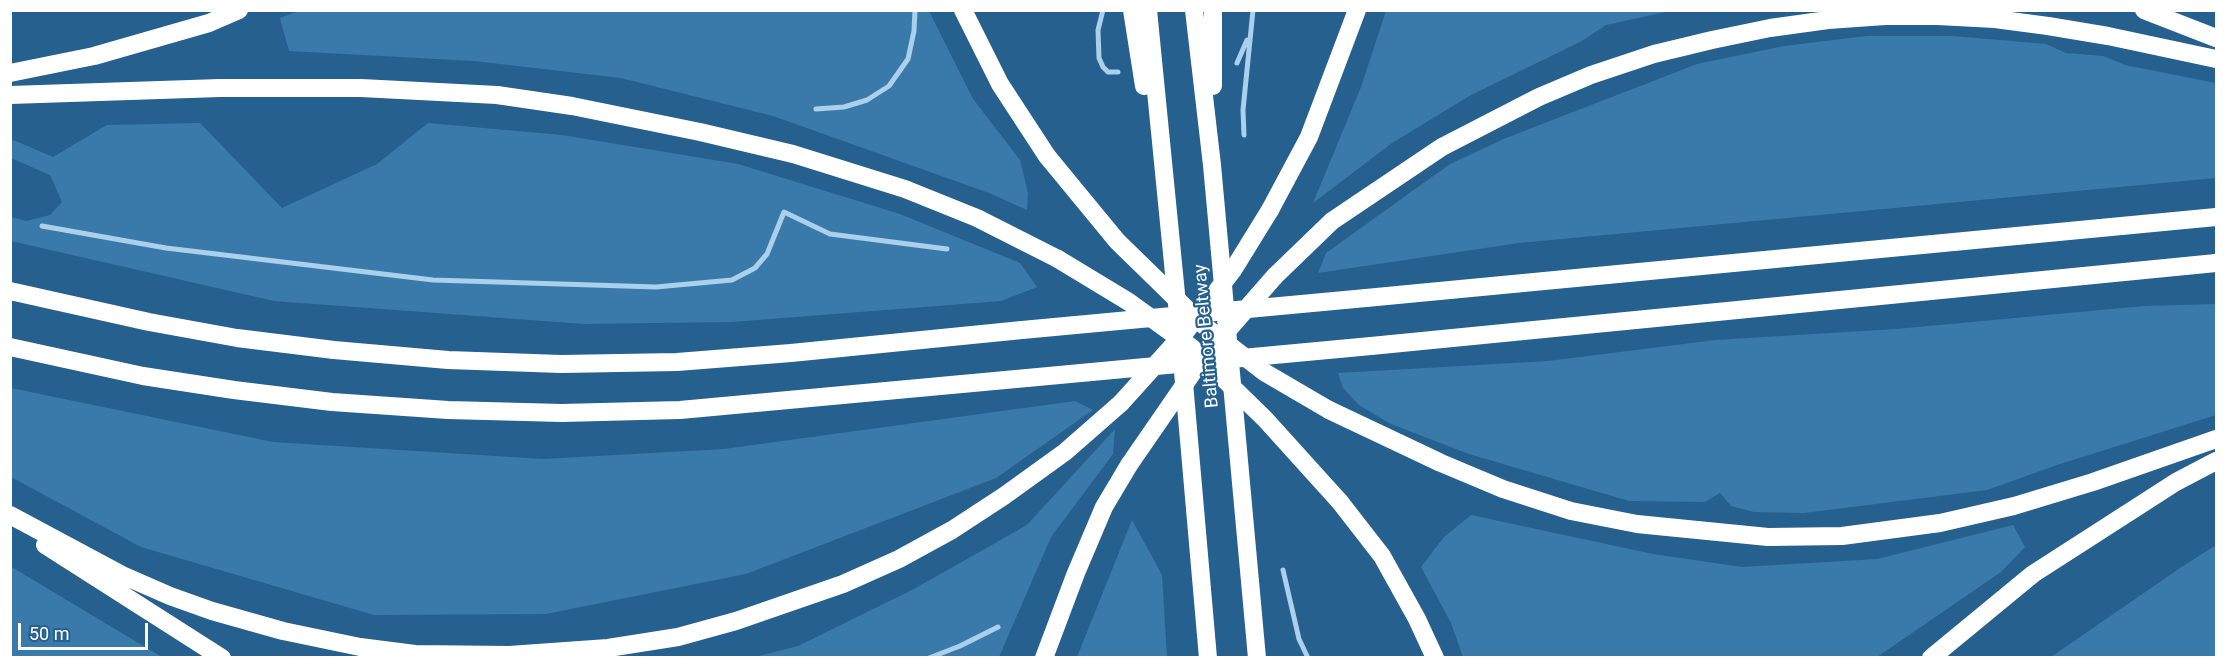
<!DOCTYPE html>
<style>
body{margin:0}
#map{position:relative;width:2227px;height:668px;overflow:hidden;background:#25608f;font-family:Roboto,sans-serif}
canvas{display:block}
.frame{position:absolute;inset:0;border:12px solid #fff;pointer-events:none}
.scale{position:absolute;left:18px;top:623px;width:130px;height:27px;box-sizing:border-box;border:3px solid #fff;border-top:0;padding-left:8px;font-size:18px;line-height:21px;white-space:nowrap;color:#fff;-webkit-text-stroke:4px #25608f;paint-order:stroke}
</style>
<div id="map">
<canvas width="2227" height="668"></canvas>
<div class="frame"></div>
<div class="scale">50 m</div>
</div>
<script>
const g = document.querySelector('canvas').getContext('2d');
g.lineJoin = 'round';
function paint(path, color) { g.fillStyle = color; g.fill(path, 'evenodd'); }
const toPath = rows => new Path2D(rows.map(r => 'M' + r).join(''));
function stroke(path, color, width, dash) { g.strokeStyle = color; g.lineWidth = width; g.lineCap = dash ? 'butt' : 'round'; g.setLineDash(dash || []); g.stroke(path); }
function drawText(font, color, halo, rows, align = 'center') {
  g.font = font + ' Roboto,sans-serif'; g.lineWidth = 4.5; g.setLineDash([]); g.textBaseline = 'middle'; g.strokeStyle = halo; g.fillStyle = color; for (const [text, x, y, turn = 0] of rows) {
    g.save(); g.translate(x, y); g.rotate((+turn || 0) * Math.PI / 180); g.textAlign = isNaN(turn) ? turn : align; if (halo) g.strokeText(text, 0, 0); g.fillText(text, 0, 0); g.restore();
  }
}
paint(toPath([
 [299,11,929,11,973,99,1020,160,1028,193,1027,210,989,193,773,116,621,78,474,61,289,51,280,18],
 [1386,11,1386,10,1670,11,1606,25,1582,41,1471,95,1392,143,1313,203,1361,87],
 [1867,36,1953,36,2046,44,2066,53,2103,56,2125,65,2216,83,2216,178,1519,243,1318,273,1326,253,1450,164,1506,138,1697,64,1784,46],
 [200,123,282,208,377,164,428,123,562,135,738,164,900,214,1020,263,1037,287,1001,301,732,322,584,324,274,301,11,241,11,217,26,221,50,215,62,202,50,175,11,158,11,139,53,157,107,125],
 [2216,304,2216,415,2057,465,1987,490,1804,513,1754,512,1731,506,1720,493,1705,502,1629,501,1469,454,1391,424,1359,405,1343,388,1338,373,1548,361,1715,340,1896,329,2144,306],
 [11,388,273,442,543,459,724,449,1075,401,1093,410,996,478,746,574,546,614,374,615,141,547,11,477],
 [1115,429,1113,454,1051,537,999,657,755,657,798,646,914,589,1027,525],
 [1471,515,1653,554,1742,567,1877,559,2013,525,2025,547,2001,572,1877,657,1463,657,1451,623,1421,567,1444,537],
 [1132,520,1162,575,1167,657,1077,657],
 [2216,545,2216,657,2051,657,2180,568],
 [10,566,120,632,162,657,11,657]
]), '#3a7aab');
stroke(toPath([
 [1103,10,1098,30,1099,58,1103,67,1108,72,1118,72],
 [1237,63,1247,40],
 [816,109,844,107,867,100,889,86,908,59,914,31,915,10],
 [1244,135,1243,110,1253,10],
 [42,226,166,248,433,280,656,287,732,280,755,268,767,254,784,212,830,234,947,249],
 [1283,570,1299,639,1308,658],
 [929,658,960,646,998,627]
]), '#aad0ec', 5);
stroke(toPath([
 [963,10,1000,84,1047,156],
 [1132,10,1144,86],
 [1148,10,1178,314,1208,658],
 [1194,10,1212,165,1257,658],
 [2144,10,2216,38],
 [10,73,94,56,209,23,239,10],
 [1213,86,1213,10],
 [10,95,220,88,361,88,497,95,572,106,700,132,793,154,905,189,977,218,1058,259],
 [1270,210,1309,137,1357,10],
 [1275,276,1332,221,1442,147,1539,97,1591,75,1654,54,1712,40,1770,28,1828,20,1885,16,1938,16,1995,19,2048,26,2108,36,2216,59],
 [10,291,149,322,237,338,334,350,448,360,561,364,677,362,791,353,1022,330],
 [1366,298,2216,217],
 [1371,346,2216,263],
 [10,347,143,376,234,390,332,402,448,410,562,413,680,410,1027,378],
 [1329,410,1441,463,1503,489,1571,511,1637,524,1768,537,1842,536,1940,523,2014,506,2093,482,2216,439],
 [1340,502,1382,556,1417,619,1435,658],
 [10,515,122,575,170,596,212,611,283,631,360,647,415,654,509,655,608,648,678,637,736,621,843,584,899,559,952,530,1004,496,1065,452,1121,403],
 [45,545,222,658],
 [1044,658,1076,573,1104,507,1129,465],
 [1931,658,2033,574,2176,482,2216,461]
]), '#fff', 18);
stroke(toPath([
 [1047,156,1117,241,1202,324,1264,372,1329,410],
 [1058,259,1129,302,1191,347,1265,419,1340,502],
 [1022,330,1366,298],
 [1027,378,1371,346],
 [1121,403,1186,331,1233,270,1270,210],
 [1129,465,1200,362,1275,276]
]), '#fff', 18);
drawText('18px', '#fff', '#25608f', [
 ["Baltimore Beltway",1207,336,-95]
]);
</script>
